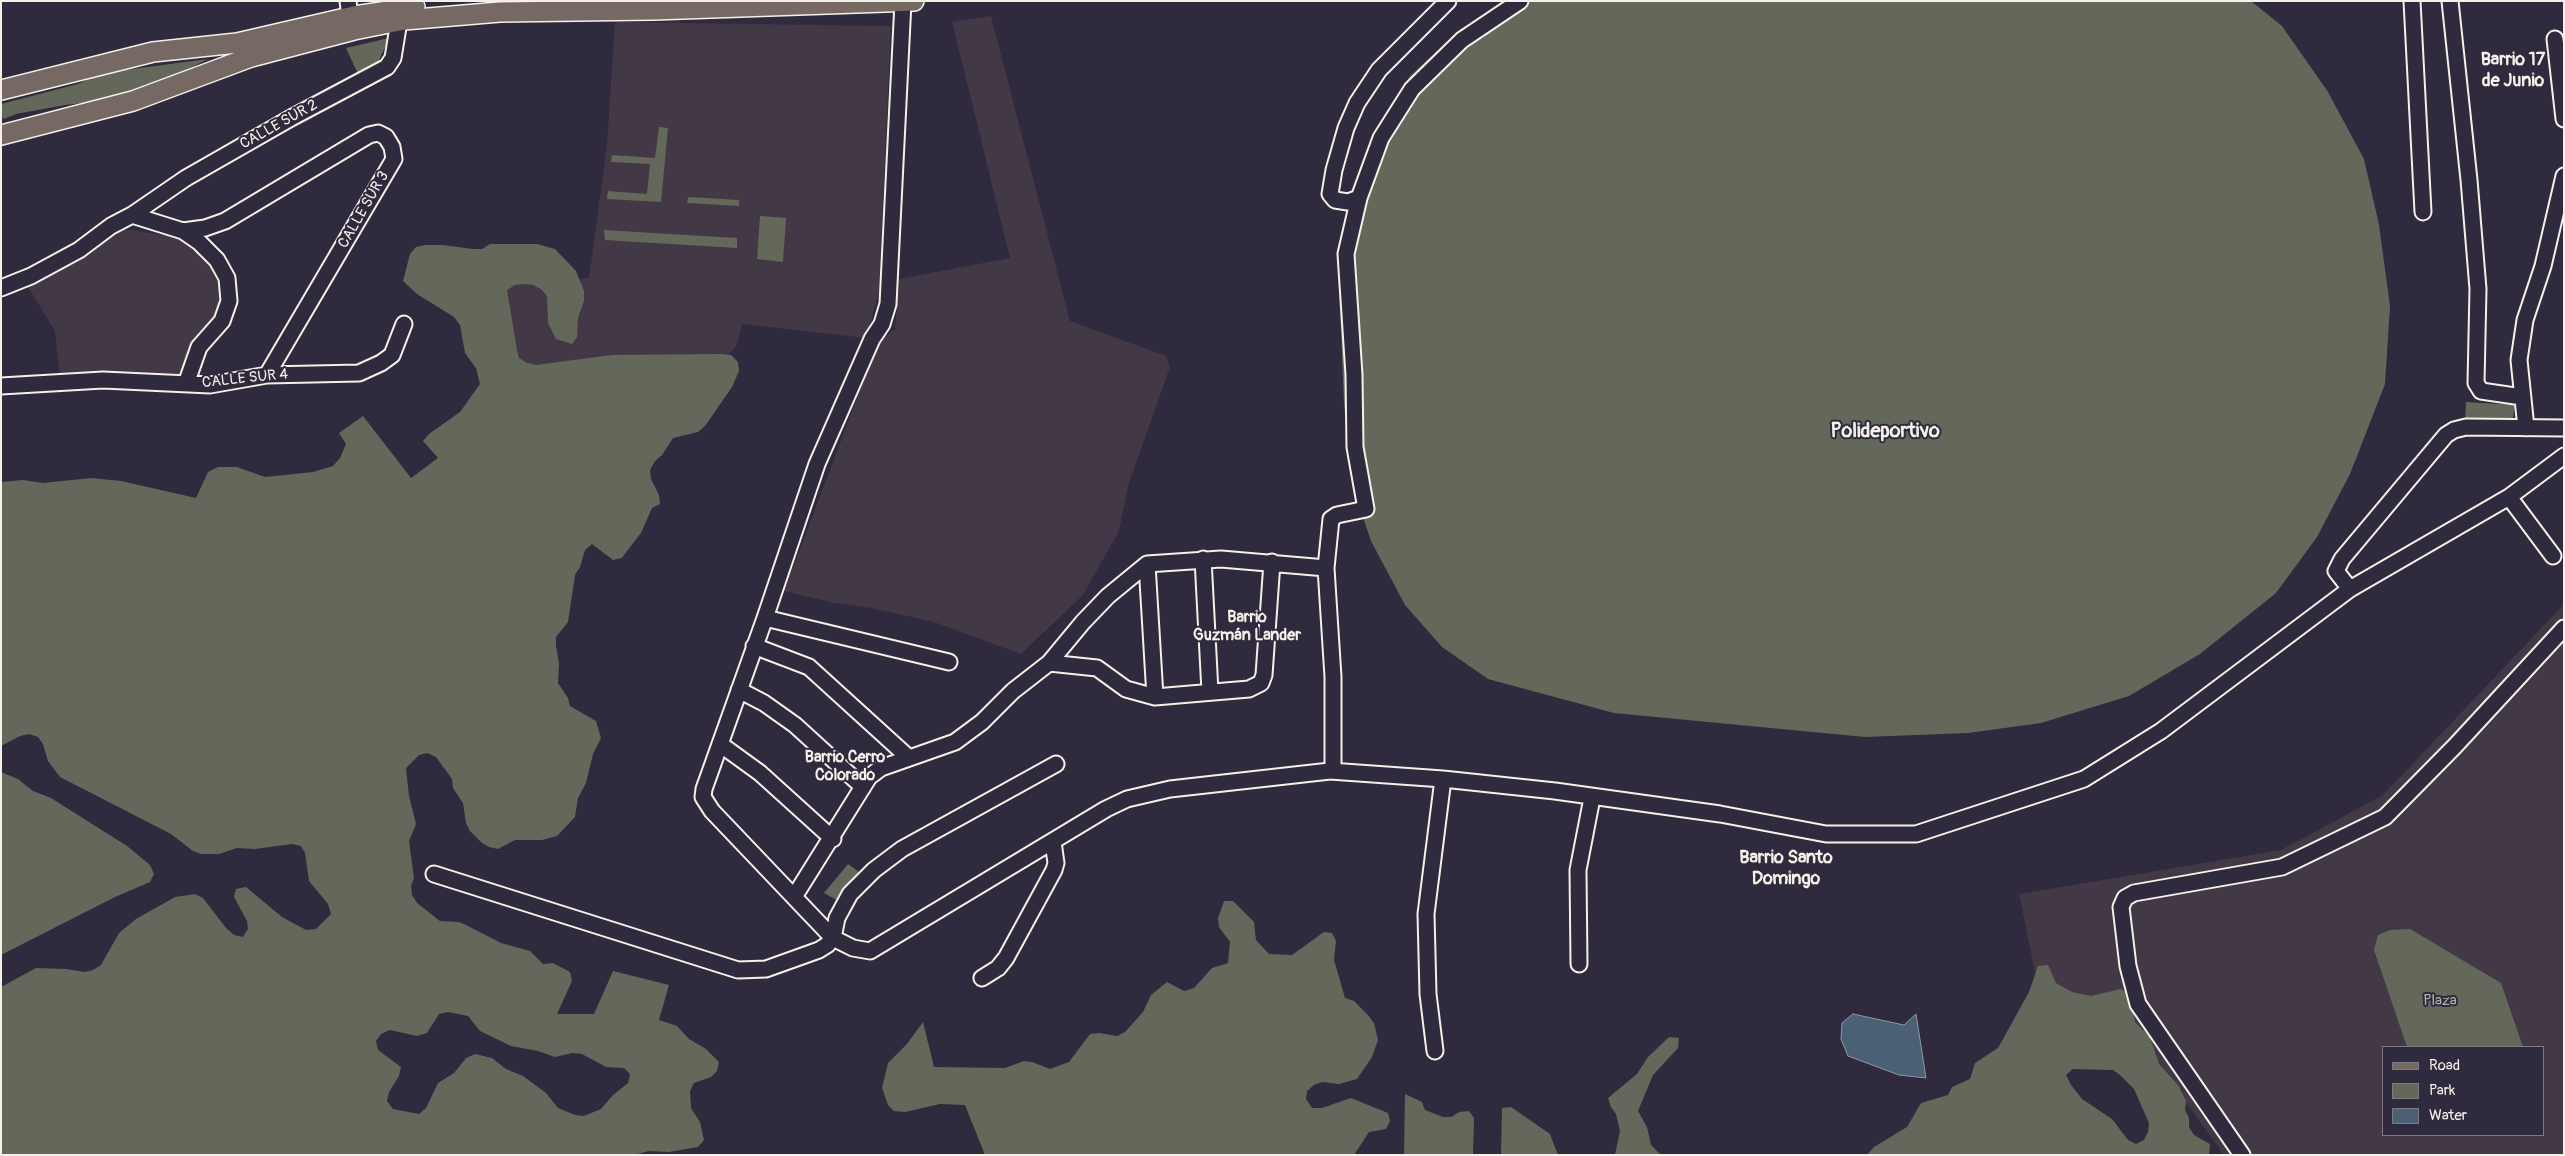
<!DOCTYPE html>
<meta charset="utf-8">
<style>
body{margin:0}
#map{position:relative;width:2565px;height:1156px;overflow:hidden;background:#2f2a3d;font-family:Pangolin,sans-serif}
canvas{display:block}
.frame{position:absolute;inset:0;border:2px solid #f4f1e8;pointer-events:none}
.legend{position:absolute;left:2382px;top:1046px;width:162px;height:90px;box-sizing:border-box;background:#2f2a3d;border:1px solid #7e7a81;margin:0;padding:6px 9px;list-style:none;font-size:15px;color:#f4f1e8}
.legend li{display:flex;align-items:center;gap:10px;height:25px}
.legend b{width:25px;border:1px solid #7e7a81}
</style>
<div id="map">
<canvas width="2565" height="1156"></canvas>
<div class="frame"></div>
<ul class="legend">
<li><b style="height:6px;background:#766964"></b>Road</li>
<li><b style="height:14px;background:#64685b"></b>Park</li>
<li><b style="height:14px;background:#4a6075"></b>Water</li>
</ul>
</div>
<script>
const g = document.querySelector('canvas').getContext('2d');
g.lineJoin = 'round';
function paint(path, color) { g.fillStyle = color; g.fill(path, 'evenodd'); }
const toPath = rows => new Path2D(rows.map(r => 'M' + r).join(''));
function stroke(path, color, width, dash) { g.strokeStyle = color; g.lineWidth = width; g.lineCap = dash ? 'butt' : 'round'; g.setLineDash(dash || []); g.stroke(path); }
function drawText(font, color, halo, rows, align = 'center') {
  g.font = font + ' Pangolin,sans-serif'; g.lineWidth = 4; g.setLineDash([]); g.textBaseline = 'middle'; g.strokeStyle = halo; g.fillStyle = color; for (const [text, x, y, turn = 0] of rows) {
    g.save(); g.translate(x, y); g.rotate((+turn || 0) * Math.PI / 180); g.textAlign = isNaN(turn) ? turn : align; if (halo) g.strokeText(text, 0, 0); g.fillText(text, 0, 0); g.restore();
  }
}
paint(toPath([
 [991,16,1070,321,1166,356,1170,367,1129,483,1119,531,1083,595,1021,654,934,622,871,608,834,603,784,591,878,343,895,329,899,279,1010,258,952,22],
 [615,22,891,26,879,292,866,338,742,324,737,345,726,357,509,376,507,285,589,278,607,145],
 [122,229,177,237,210,258,219,277,221,300,214,319,204,333,191,345,180,375,60,380,55,331,28,287],
 [2564,604,2564,1155,2224,1155,2115,1005,2043,1012,2019,894,2281,850,2383,795],
 [2384,1047,2544,1047,2544,1135,2384,1135]
]), '#423846');
paint(toPath([
 [1503,1,2251,1,2282,26,2328,92,2364,159,2379,225,2390,306,2385,384,2350,474,2317,537,2276,593,2200,654,2129,696,2041,723,1968,733,1865,737,1614,713,1488,679,1442,647,1405,605,1371,541,1354,490,1344,404,1338,259,1354,192,1373,137,1410,76,1452,37],
 [389,38,377,65,359,76,346,48],
 [208,59,165,81,120,99,65,105,16,114,4,119,1,117,1,104,78,84,102,73],
 [659,127,668,128,661,202,607,199,608,191,647,194,650,164,611,162,612,155,655,158],
 [688,197,739,200,739,206,687,203],
 [760,216,786,218,783,262,757,259],
 [604,230,737,238,737,248,605,240],
 [490,244,537,244,555,249,576,271,584,291,584,301,578,318,577,337,572,344,556,339,548,323,547,296,541,289,533,285,524,284,515,285,507,290,517,350,519,358,527,363,536,365,612,355,722,354,731,355,738,362,739,371,732,387,705,426,698,432,673,438,662,455,655,461,650,470,651,479,659,495,660,504,652,508,641,533,627,551,622,558,613,560,592,544,585,550,580,567,575,575,568,622,556,637,556,646,559,664,558,683,568,698,570,706,596,721,601,738,593,754,586,783,578,798,575,817,557,836,542,840,515,840,498,849,489,847,482,843,470,831,466,823,463,803,453,788,452,779,436,757,427,753,419,755,406,768,409,796,416,824,409,841,414,878,411,886,412,895,417,903,440,921,459,922,468,926,501,943,530,951,543,964,553,963,570,972,572,981,557,1014,594,1014,613,971,669,985,659,1020,677,1026,689,1039,706,1049,719,1062,717,1071,711,1077,694,1083,690,1091,691,1108,700,1122,704,1140,698,1147,669,1152,649,1151,634,1155,1,1155,1,987,36,968,66,969,85,972,93,970,101,965,119,933,136,919,175,897,195,894,203,898,226,928,234,935,243,937,248,929,247,921,234,897,236,889,246,887,282,917,306,930,316,929,331,914,328,904,309,881,305,853,301,846,292,844,255,849,237,848,219,854,201,854,193,851,171,834,60,777,48,761,43,744,38,737,29,734,20,736,1,746,1,482,23,480,43,483,91,478,121,481,196,498,208,472,218,467,237,467,265,477,313,472,333,466,340,458,346,444,339,433,363,416,411,478,438,458,423,441,429,434,460,412,480,384,476,368,465,353,460,325,454,317,417,294,403,281,410,254,416,247,425,245,443,245,473,249,482,249],
 [448,1012,468,1016,480,1031,511,1046,538,1051,555,1057,572,1053,582,1054,606,1067,624,1068,630,1074,628,1083,613,1095,601,1109,584,1116,575,1115,558,1108,546,1093,523,1076,506,1069,492,1058,475,1054,466,1058,454,1073,438,1083,426,1108,419,1114,393,1109,387,1101,389,1092,399,1076,401,1067,378,1050,376,1041,381,1034,390,1030,417,1036,427,1033,439,1014],
 [2466,402,2515,405,2512,423,2465,425],
 [1,772,18,779,33,791,51,798,127,846,150,865,154,874,150,882,115,897,1,955],
 [848,864,859,872,840,902,824,893],
 [1224,901,1233,901,1254,922,1256,940,1269,954,1292,955,1324,932,1332,933,1336,941,1334,960,1345,998,1354,1001,1367,1014,1374,1023,1378,1040,1372,1057,1357,1079,1339,1084,1322,1082,1314,1085,1307,1091,1306,1099,1312,1108,1322,1108,1351,1098,1388,1113,1390,1121,1386,1129,1369,1132,1354,1155,985,1155,965,1105,940,1104,905,1112,894,1111,888,1105,882,1088,888,1063,907,1044,923,1022,934,1067,1005,1068,1024,1061,1032,1062,1050,1069,1069,1062,1090,1034,1099,1033,1117,1036,1125,1032,1143,1012,1151,995,1167,982,1184,991,1194,988,1212,968,1228,963,1230,942,1219,927,1218,918],
 [2410,929,2501,983,2523,1047,2407,1047,2374,950,2378,935,2390,930],
 [2048,965,2056,983,2072,992,2091,996,2121,989,2130,994,2135,1022,2150,1037,2159,1064,2178,1085,2186,1101,2185,1110,2189,1118,2189,1127,2194,1135,2210,1144,2209,1155,1867,1155,1874,1147,1907,1127,1921,1103,1948,1095,1952,1087,1970,1079,1975,1063,1998,1048,2029,992,2038,966],
 [2073,1069,2113,1070,2120,1075,2134,1089,2149,1123,2148,1132,2144,1140,2136,1144,2128,1140,2112,1119,2082,1099,2071,1085,2066,1075],
 [1669,1037,1679,1038,1678,1048,1653,1075,1638,1111,1647,1127,1651,1145,1661,1155,1615,1155,1620,1131,1616,1114,1611,1107,1608,1098,1637,1074,1648,1057],
 [1405,1094,1422,1102,1425,1110,1443,1117,1451,1117,1459,1112,1469,1111,1474,1118,1473,1155,1404,1155],
 [1511,1107,1550,1134,1558,1155,1501,1155,1502,1108]
]), '#64685b');
const water = toPath([
 [1853,1014,1904,1025,1916,1014,1926,1078,1899,1075,1848,1056,1841,1039,1842,1023,1853,1014]
]);
paint(water, '#4a6075');
stroke(water, '#8e9aa3', 1);
const minor = toPath([
 [348,1,350,17],
 [1448,1,1379,70,1357,103,1346,128,1334,170,1330,194,1335,200,1348,202,1359,198,1381,138,1412,89,1462,40,1520,1],
 [2412,1,2423,212],
 [2450,1,2469,180,2478,289,2476,383,2481,391,2522,397],
 [903,2,888,304,882,324,872,339,817,464,765,618,704,789,703,797,712,811,833,938,853,948,870,951,1106,809,1127,799,1170,789,1330,771,1443,779,1555,791,1720,814,1826,834,1916,834,2084,779,2161,731,2350,589,2509,497,2564,456],
 [2555,39,2564,119],
 [132,215,186,178,291,118,387,67,393,58,399,21],
 [183,231,205,228,225,221,369,135,378,133,386,137,392,147,394,159,384,176,267,375],
 [1,288,31,276,79,250,111,226,132,215,183,231,199,242,217,260,227,278,229,301,222,321,199,347,186,384],
 [1,386,103,380,210,385,267,375,359,373,381,363,392,355,404,324],
 [2526,428,2519,360,2525,320,2543,266,2564,176],
 [2509,497,2553,556],
 [1203,559,1210,692],
 [1147,564,1155,697,1249,689,1261,683,1264,675,1272,562],
 [1326,568,1331,519,1337,515,1366,509,1355,447,1354,375,1346,254,1359,198],
 [2350,589,2336,571,2342,559,2446,435,2454,430,2466,427,2564,428],
 [765,618,949,662],
 [754,646,809,667,908,757],
 [1049,663,1083,622,1108,596,1147,564,1221,559,1326,568,1333,677,1333,771],
 [739,690,764,703,795,725,863,787],
 [720,744,760,773,833,839],
 [434,874,738,970,766,969,819,950,827,945,833,938,837,918,850,894,874,870,902,849,1056,764],
 [794,897,869,777,881,768,955,742,982,722,1013,691,1049,663,1097,668,1126,689,1155,697],
 [1579,964,1578,870,1592,798],
 [982,978,998,968,1006,958,1054,870,1056,863,1053,842],
 [1435,1051,1428,994,1426,914,1443,779],
 [2242,1155,2138,1004,2128,966,2121,907,2125,898,2134,893,2282,867,2385,817,2455,746,2564,628]
]);
const major = toPath([
 [1,90,153,52,237,43,354,16,415,7],
 [1,135,133,101,251,57,354,30,404,20,500,12,654,10,914,1]
]);
stroke(minor, '#f4f1e8', 19);
stroke(major, '#f4f1e8', 22);
stroke(minor, '#2f2a3d', 15);
stroke(major, '#766964', 19);
drawText('15px', '#f4f1e8', '#2f2a3d', [
 ["CALLE SUR 2",279,125,-29],
 ["CALLE SUR 3",364,210,-60],
 ["CALLE SUR 4",245,379,-6]
]);
drawText('15px', '#b3b3a9', '#2f2a3d', [
 ["Plaza",2440,1001]
]);
drawText('bold 16px', '#f4f1e8', '#2f2a3d', [
 ["Barrio",1247,618],
 ["Guzmán Lander",1247,636],
 ["Barrio Cerro",845,758],
 ["Colorado",845,776]
]);
drawText('bold 18px', '#f4f1e8', '#2f2a3d', [
 ["Barrio 17",2513,60],
 ["de Junio",2513,81],
 ["Barrio Santo",1786,858],
 ["Domingo",1786,879]
]);
drawText('bold 20px', '#f4f1e8', '#2f2a3d', [
 ["Polideportivo",1885,432]
]);
</script>
